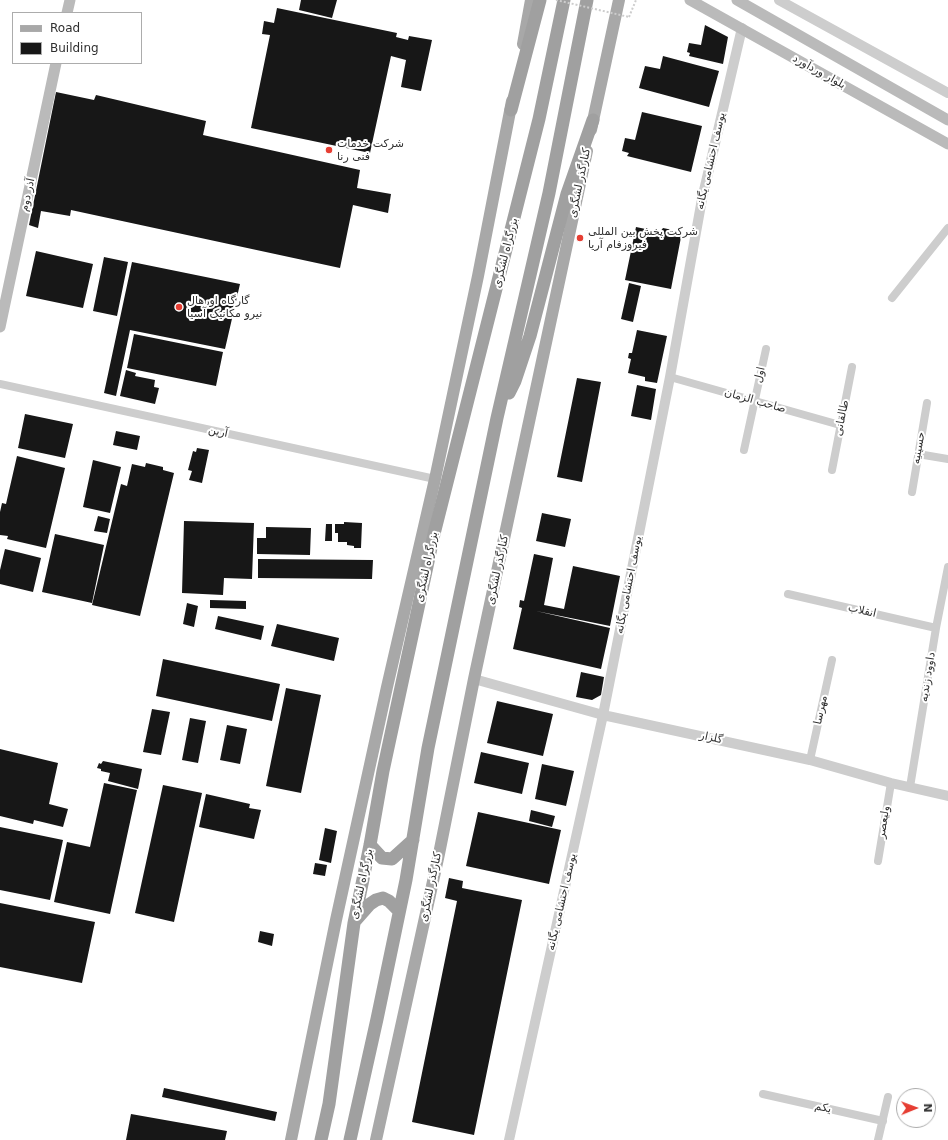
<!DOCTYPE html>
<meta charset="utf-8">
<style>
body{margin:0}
#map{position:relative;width:948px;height:1140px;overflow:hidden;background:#fff;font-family:"DejaVu Sans",sans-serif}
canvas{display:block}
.legend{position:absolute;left:12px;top:12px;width:130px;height:52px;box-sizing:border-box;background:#fff;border:1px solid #acacac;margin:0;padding:5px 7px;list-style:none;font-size:12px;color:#303030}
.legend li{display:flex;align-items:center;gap:8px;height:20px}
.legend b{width:20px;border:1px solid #acacac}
.north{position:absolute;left:896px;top:1088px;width:40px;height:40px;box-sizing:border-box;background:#fff;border:1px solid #acacac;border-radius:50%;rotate:89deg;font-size:11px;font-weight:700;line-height:16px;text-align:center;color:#303030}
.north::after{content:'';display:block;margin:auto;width:14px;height:18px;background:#e63e33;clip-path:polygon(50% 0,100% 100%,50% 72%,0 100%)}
</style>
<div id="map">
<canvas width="948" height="1140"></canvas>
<ul class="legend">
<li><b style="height:5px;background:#a8a8a8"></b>Road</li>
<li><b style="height:11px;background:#171717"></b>Building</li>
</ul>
<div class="north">N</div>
</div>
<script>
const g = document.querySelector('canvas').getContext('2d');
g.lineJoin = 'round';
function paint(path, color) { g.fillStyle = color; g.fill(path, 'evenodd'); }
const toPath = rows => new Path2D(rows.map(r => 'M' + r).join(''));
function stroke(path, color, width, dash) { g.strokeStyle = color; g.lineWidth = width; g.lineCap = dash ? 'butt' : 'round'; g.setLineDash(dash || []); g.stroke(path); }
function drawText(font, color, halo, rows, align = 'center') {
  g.font = font + ' "DejaVu Sans","Noto Sans Arabic",sans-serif'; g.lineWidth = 4; g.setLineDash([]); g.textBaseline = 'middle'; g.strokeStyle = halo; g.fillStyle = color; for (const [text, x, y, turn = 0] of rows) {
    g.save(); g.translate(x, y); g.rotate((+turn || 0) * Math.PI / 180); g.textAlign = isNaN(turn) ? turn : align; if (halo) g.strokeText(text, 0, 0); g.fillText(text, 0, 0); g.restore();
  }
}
paint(toPath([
 [301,0,337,0,332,18,299,10],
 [277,8,397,33,396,37,408,40,409,36,432,40,421,91,401,87,406,60,391,56,370,153,251,128,270,35,262,34,264,21,274,23],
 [705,25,728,37,723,64,689,56,690,53,687,52,689,43,701,45],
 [663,56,719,71,709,107,639,88,645,66,660,69],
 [56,92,94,100,96,95,206,121,203,135,360,170,357,188,391,194,388,213,353,205,340,268,71,210,70,216,41,211,38,228,29,225],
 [642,112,702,126,691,172,627,156,629,153,622,151,625,138,635,140],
 [636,227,660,232,663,228,682,232,671,289,625,280],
 [36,251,93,264,83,308,26,296],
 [104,257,128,262,117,316,93,311],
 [132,262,240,284,225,349,130,330,116,396,104,393],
 [629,283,641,286,633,322,621,319],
 [637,330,667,336,657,383,645,381,645,377,628,373,631,359,628,358,629,353,632,353],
 [134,334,223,352,216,386,127,368],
 [126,370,136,373,135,376,155,380,154,387,159,388,155,404,120,396],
 [577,378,601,382,582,482,557,477],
 [637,385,656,389,651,420,631,416],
 [25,414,73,424,65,458,18,448],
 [116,431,140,436,137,450,113,445],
 [197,448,209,450,202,483,189,480,192,471,188,470,193,451,196,452],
 [17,456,65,468,46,548,7,539,8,536,0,535,0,512,2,503,6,504],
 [93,460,121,467,110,513,83,507],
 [146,463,163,467,163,470,174,473,140,616,92,605,121,484,127,486,132,464,145,467],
 [542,513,571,519,565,547,536,541],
 [98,516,110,519,107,533,94,531],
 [184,521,254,523,252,579,224,578,223,595,182,593],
 [344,522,362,523,361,548,354,548,354,546,347,545,347,542,338,542,338,533,335,533,335,524,344,524],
 [326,524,332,524,332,541,325,541],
 [266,527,311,528,310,555,257,554,257,538,266,538],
 [55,534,104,545,92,603,42,592],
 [5,549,41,558,33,592,0,584,0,570],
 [534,554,553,558,544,605,564,609,573,566,620,576,610,626,536,611,610,628,601,669,513,649,522,608,519,607,520,600,524,601],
 [258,559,373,560,372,579,258,578],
 [210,600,246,601,246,609,210,608],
 [187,603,198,606,194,627,183,624],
 [218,616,264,626,261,640,215,629],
 [277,624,339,638,334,661,271,646],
 [163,659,280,684,272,721,156,696],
 [581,672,604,677,601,695,592,700,576,697],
 [286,688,321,695,301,793,266,786],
 [497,701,553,714,543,756,487,743],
 [152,709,170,712,161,755,143,752],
 [190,718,206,721,198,763,182,760],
 [227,725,247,729,240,764,220,760],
 [0,749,58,763,49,804,68,809,63,827,34,820,33,824,0,816],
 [481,752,529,763,522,794,474,783],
 [103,761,142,769,138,789,108,781,110,773,101,771,101,769,97,768,99,763,101,764],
 [542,764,574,771,566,806,535,799],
 [104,783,137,790,110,914,54,902,67,842,90,847],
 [163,785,202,793,174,922,135,913],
 [206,794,250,804,249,808,261,810,254,839,199,827],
 [531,810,555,816,552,827,529,821],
 [478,812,561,830,549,884,466,866],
 [0,827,63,840,50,900,0,890],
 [325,828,337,831,331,863,319,860],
 [315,863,327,865,325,876,313,874],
 [449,878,463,881,462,888,522,900,474,1135,412,1122,457,901,445,898],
 [0,903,95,922,82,983,0,967],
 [260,931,274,934,272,946,258,942],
 [164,1088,277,1112,275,1121,162,1097],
 [131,1114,227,1131,225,1140,126,1140]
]), '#171717');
stroke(toPath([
 [629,17,636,0]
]), '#cdcdcd', 2, [2, 2]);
stroke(toPath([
 [892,298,948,228],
 [670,377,840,425],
 [0,384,435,479],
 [744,450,766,349],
 [918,454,948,459],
 [832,470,852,367],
 [912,492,927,403],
 [788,594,936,628],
 [810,760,832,660],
 [910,787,936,628,948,567],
 [878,861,891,783],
 [763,1094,883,1121],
 [878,1140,888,1097]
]), '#cdcdcd', 8);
stroke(toPath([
 [779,0,948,93],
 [474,679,603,715,810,760,891,783,948,796],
 [509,1140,603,715,670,377,702,199,742,28]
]), '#cdcdcd', 10);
stroke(toPath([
 [690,0,948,144],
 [737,0,948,120],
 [67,13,70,0],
 [0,327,56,63]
]), '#bababa', 11);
stroke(toPath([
 [523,44,531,0],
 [591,130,619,0],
 [291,1140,336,920,387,687,435,479,478,276,512,101],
 [376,1140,439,854,474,679,587,151]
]), '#a8a8a8', 12);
stroke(toPath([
 [511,110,540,0],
 [509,393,515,381,530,336,567,194,593,120],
 [370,845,382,858,392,859,413,840],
 [355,921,370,904,376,900,383,898,389,901,399,911],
 [321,1140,329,1104,354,923,370,845,383,771,434,534,539,119,564,0],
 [350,1140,377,1019,406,880,428,748,497,418,549,193,587,0]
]), '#a0a0a0', 13);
stroke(toPath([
 [556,0,629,17]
]), '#cdcdcd', 2, [2, 2]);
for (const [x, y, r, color] of [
 [329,150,4,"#e63e33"],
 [580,238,4,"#e63e33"],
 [179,307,4,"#e63e33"]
]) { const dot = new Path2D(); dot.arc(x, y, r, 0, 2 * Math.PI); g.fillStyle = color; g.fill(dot); stroke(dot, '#fff', 1.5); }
drawText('11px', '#303030', '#fff', [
 ["بلوار وردآورد",819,72,29],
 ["یوسف احتشامی یگانه",711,161,-77],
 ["کنارگذر لشگری",580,183,-78],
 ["آذر دوم",28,195,-78],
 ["بزرگراه لشگری",506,253,-76],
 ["اول",760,375,-77],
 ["صاحب الزمان",755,401,16],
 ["طالقانی",842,418,-79],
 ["آرین",218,432,12],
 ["حسینیه",919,448,-80],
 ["بزرگراه لشگری",427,567,-78],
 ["کنارگذر لشگری",498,570,-78],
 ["یوسف احتشامی یگانه",629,585,-79],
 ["انقلاب",862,611,13],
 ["داوود زندیه",928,677,-81],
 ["مهرسا",821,710,-78],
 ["گلزار",711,738,12],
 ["ولیعصر",884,822,-81],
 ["بزرگراه لشگری",362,884,-78],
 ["کنارگذر لشگری",431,887,-78],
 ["یوسف احتشامی یگانه",562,902,-77],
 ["یکم",823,1108,13]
]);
drawText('11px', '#303030', '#fff', [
 ["شرکت خدمات",337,144],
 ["فنی رنا",337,157],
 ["شرکت پخش بین المللی",588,232],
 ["فیروزفام آریا",588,245],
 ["گارگاه اورهال",187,301],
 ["نیرو مکانیک آسیا",187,314]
], 'left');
</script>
